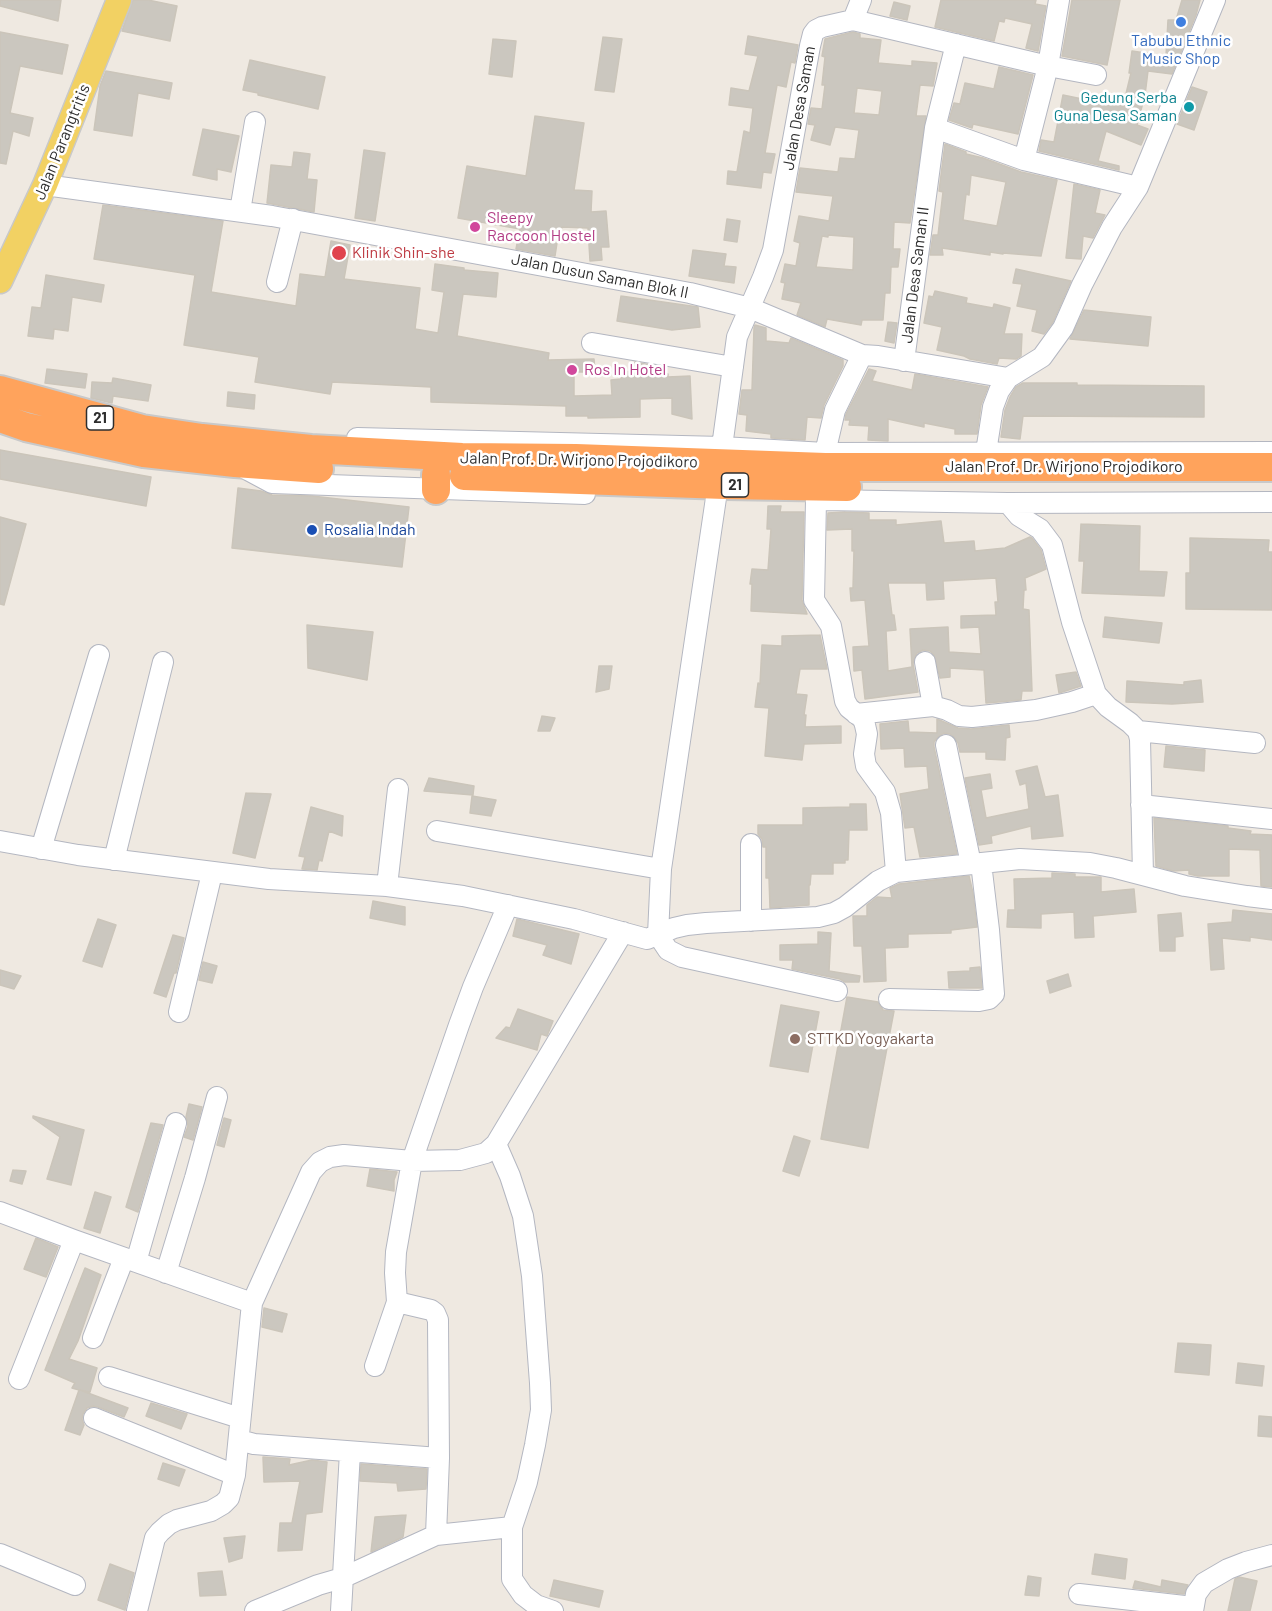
<!DOCTYPE html>
<style>
body{margin:0}
canvas{display:block;background:#efe9e1}
</style>
<canvas width="1272" height="1611"></canvas>
<script>
const g = document.querySelector('canvas').getContext('2d');
g.lineJoin = 'round';
function paint(path, color) { g.fillStyle = color; g.fill(path, 'evenodd'); }
const toPath = rows => new Path2D(rows.map(r => 'M' + r).join(''));
function stroke(path, color, width, dash) { g.strokeStyle = color; g.lineWidth = width; g.lineCap = dash ? 'butt' : 'round'; g.setLineDash(dash || []); g.stroke(path); }
function drawText(font, color, halo, rows, align = 'center') {
  g.font = font + ' Barlow,sans-serif'; g.lineWidth = 5; g.setLineDash([]); g.textBaseline = 'middle'; g.strokeStyle = halo; g.fillStyle = color; for (const [text, x, y, turn = 0] of rows) {
    g.save(); g.translate(x, y); g.rotate((+turn || 0) * Math.PI / 180); g.textAlign = isNaN(turn) ? turn : align; if (halo) g.strokeText(text, 0, 0); g.fillText(text, 0, 0); g.restore();
  }
}
const building = toPath([
 [0,0,61,0,58,21,0,6,0,0],
 [133,0,148,0,177,6,170,41,122,31,133,0],
 [941,0,1036,0,1035,4,1046,6,1038,51,1026,48,1032,24,1005,18,1004,22,999,21,994,41,935,27,941,0],
 [1072,0,1120,0,1107,65,1062,56,1072,0],
 [1182,0,1200,0,1196,15,1172,74,1148,71,1145,95,1137,125,1148,129,1141,145,1106,131,1098,161,1119,166,1119,170,1039,151,1041,140,1054,142,1063,95,1092,101,1094,95,1124,102,1131,73,1129,73,1132,51,1166,56,1168,20,1176,20,1182,0],
 [894,2,910,6,907,20,890,16,894,2],
 [0,32,68,45,62,74,20,66,10,113,33,118,29,136,13,131,6,164,0,163,0,32],
 [853,32,860,34,860,38,881,40,878,63,912,66,912,61,937,63,933,86,920,85,916,116,926,116,910,223,894,222,893,249,900,249,898,267,891,267,890,293,885,293,883,320,862,320,861,325,827,319,825,327,797,315,801,303,782,299,785,283,781,282,785,264,796,266,800,243,794,241,799,216,829,221,833,196,796,192,800,168,838,172,840,158,855,159,859,130,835,127,830,145,811,140,815,125,808,124,811,108,822,109,825,85,822,85,825,57,822,56,825,39,853,32],
 [857,88,882,91,879,115,854,113,857,88],
 [828,235,854,237,853,270,816,267,822,236,828,237,828,235],
 [748,36,798,45,795,63,791,62,786,87,777,85,765,153,775,154,771,173,763,172,761,188,727,184,728,171,737,172,744,131,750,133,753,108,729,105,731,88,749,91,758,56,745,54,748,36],
 [603,37,622,39,614,92,595,90,603,37],
 [493,39,516,41,512,77,489,74,493,39],
 [250,60,325,77,318,109,258,95,258,93,243,90,250,60],
 [999,67,1033,75,1018,134,973,124,972,128,949,120,954,103,960,104,965,83,994,89,999,67],
 [106,71,172,83,169,99,138,93,132,136,94,130,100,86,106,71],
 [1192,87,1207,92,1194,130,1177,124,1192,87],
 [535,116,584,123,574,190,592,191,591,212,606,211,609,247,601,247,602,260,590,261,588,228,562,227,561,230,559,230,555,256,516,249,520,229,458,218,467,166,526,176,535,116],
 [203,129,239,136,231,172,217,169,217,180,193,175,203,129],
 [945,144,966,152,966,154,983,158,1021,172,1057,180,1041,256,1003,253,1003,254,990,252,990,255,942,248,943,255,930,255,933,235,938,235,943,192,939,191,945,144],
 [971,175,1006,182,997,226,963,220,966,194,969,195,971,175],
 [364,150,385,153,375,221,355,218,364,150],
 [294,152,310,154,307,179,317,180,314,212,267,203,271,165,292,167,294,152],
 [1074,184,1100,190,1095,213,1105,215,1093,238,1083,236,1081,259,1066,258,1074,184],
 [103,205,223,221,211,292,296,306,300,274,325,277,331,241,350,245,344,279,420,288,415,329,438,333,444,292,432,290,435,264,464,268,464,270,498,273,496,297,463,294,457,336,549,353,548,360,594,359,595,372,574,372,574,396,612,395,611,380,621,379,621,372,634,371,635,362,660,367,660,374,668,374,668,377,690,376,692,419,672,414,672,398,640,399,640,417,588,418,588,416,566,416,566,406,431,402,431,387,332,382,330,394,255,382,259,357,184,345,195,275,94,259,103,205],
 [727,219,740,221,737,242,724,240,727,219],
 [693,250,726,254,724,266,736,267,734,283,689,276,693,250],
 [1016,269,1071,281,1053,322,1044,334,1032,331,1037,310,1017,306,1022,284,1013,283,1016,269],
 [46,275,104,285,101,302,72,297,68,331,54,329,53,339,28,336,32,307,41,308,46,275],
 [935,291,967,298,966,303,993,308,994,304,1010,308,1004,334,1022,334,1021,356,1016,359,999,358,997,364,970,359,964,356,937,350,942,327,924,323,929,296,933,297,935,291],
 [621,296,698,307,700,327,672,330,617,321,621,296],
 [1084,310,1151,317,1148,346,1070,339,1084,310],
 [888,322,897,323,894,343,885,341,888,322],
 [755,325,766,328,766,341,789,343,791,338,843,360,843,366,824,405,821,418,807,417,805,440,771,438,771,434,746,431,747,415,739,414,742,390,752,390,754,328,755,325],
 [47,369,87,374,85,388,45,383,47,369],
 [869,369,876,371,872,381,912,390,915,374,988,387,981,405,977,434,955,434,955,429,924,423,924,427,888,419,888,441,868,440,869,426,849,425,850,420,845,420,846,414,869,369],
 [113,378,151,385,148,401,113,396,112,403,91,398,92,382,112,383,113,378],
 [1023,383,1077,383,1077,385,1204,386,1204,417,1023,416,1020,439,1001,437,1005,410,1010,397,1016,387,1023,383],
 [228,392,255,395,254,409,227,406,228,392],
 [0,450,151,477,146,506,0,479,0,450],
 [238,488,261,491,272,495,312,496,409,507,402,567,232,548,238,488],
 [768,506,781,506,780,512,804,512,802,600,807,614,751,611,752,584,750,584,752,569,768,570,771,529,767,529,768,506],
 [845,512,869,513,869,520,896,520,896,525,941,521,944,543,974,541,975,551,1005,548,1030,537,1032,538,1041,550,1046,569,1025,578,1026,590,1024,590,1023,609,1029,610,1032,691,1022,691,1021,700,986,703,984,670,950,668,950,677,940,678,934,655,930,651,923,650,917,653,914,659,913,664,918,692,865,699,862,670,854,671,853,647,869,646,865,600,851,601,850,588,853,588,854,550,852,551,852,529,827,530,828,513,845,512],
 [996,578,998,602,995,602,996,615,961,616,961,628,979,627,981,654,949,652,948,627,910,629,912,667,888,671,886,631,896,630,894,615,892,615,888,583,926,583,927,600,944,599,943,581,996,578],
 [0,517,26,524,4,605,0,604,0,517],
 [1081,524,1140,526,1139,571,1167,572,1164,596,1082,593,1084,561,1079,561,1081,524],
 [1190,538,1269,540,1268,552,1272,552,1272,610,1186,609,1186,573,1190,573,1190,538],
 [1105,617,1162,623,1159,643,1103,637,1105,617],
 [307,625,373,632,367,680,308,668,307,625],
 [820,635,827,669,800,669,796,694,807,695,804,715,806,715,805,727,841,726,841,743,804,744,802,760,765,756,769,708,755,707,758,683,760,684,762,645,782,646,782,636,820,635],
 [599,666,612,666,609,689,596,692,599,666],
 [1076,672,1081,686,1059,693,1056,675,1076,672],
 [1201,680,1203,702,1172,704,1126,702,1127,681,1184,685,1184,682,1201,680],
 [542,716,555,718,550,731,538,731,542,716],
 [937,719,958,728,971,729,1009,725,1010,737,1006,738,1005,760,986,759,986,752,960,752,958,743,954,737,950,734,944,733,938,737,934,742,934,747,957,854,920,857,914,827,905,828,900,794,929,789,927,766,905,767,904,748,881,749,880,724,908,721,909,732,937,733,937,719],
 [1166,746,1205,750,1204,771,1164,767,1166,746],
 [1037,766,1045,797,1058,795,1063,836,1032,839,1031,826,991,836,992,843,979,845,965,778,990,774,992,788,981,790,986,818,1029,809,1026,783,1020,785,1016,771,1037,766],
 [429,778,474,786,473,795,424,791,429,778],
 [246,793,271,794,255,858,233,853,246,793],
 [472,796,496,800,491,816,470,813,472,796],
 [850,804,866,804,867,830,849,830,848,860,845,860,845,863,833,863,833,874,811,874,810,885,809,885,809,905,770,908,769,878,766,878,766,847,763,847,762,839,758,834,758,825,803,825,803,808,850,807,850,804],
 [311,807,343,816,342,836,329,831,322,861,319,860,317,870,302,869,305,857,299,856,311,807],
 [1154,818,1228,826,1228,828,1251,831,1250,834,1272,835,1272,887,1261,886,1260,850,1229,849,1229,876,1198,876,1189,874,1189,870,1173,871,1156,866,1154,818],
 [1052,873,1075,874,1075,877,1101,877,1101,892,1134,889,1136,912,1093,916,1094,937,1075,938,1074,912,1041,914,1041,928,1007,927,1008,910,1015,910,1014,879,1052,878,1052,873],
 [969,876,973,893,977,927,951,930,951,933,908,934,908,947,885,948,886,981,864,982,862,946,854,946,853,916,867,916,867,905,877,897,892,898,890,888,899,884,969,876],
 [373,901,405,907,405,925,370,918,373,901],
 [1233,910,1272,914,1272,940,1250,937,1250,941,1222,938,1224,969,1211,970,1208,924,1232,922,1233,910],
 [1181,913,1183,936,1175,937,1175,951,1160,951,1158,915,1181,913],
 [98,919,116,925,102,967,83,961,98,919],
 [517,919,579,934,571,964,543,955,547,945,513,936,517,919],
 [818,932,831,933,829,971,860,976,859,982,845,982,840,979,792,969,793,960,780,960,780,945,818,944,818,932],
 [173,935,184,938,176,973,174,973,166,997,154,993,173,935],
 [203,962,217,966,212,983,199,980,203,962],
 [980,967,982,988,949,988,948,972,970,971,970,968,980,967],
 [0,970,21,976,14,989,0,985,0,970],
 [1068,974,1071,986,1050,993,1047,981,1068,974],
 [847,997,878,1002,883,1010,894,1011,868,1148,821,1139,847,997],
 [781,1005,819,1012,808,1072,770,1066,781,1005],
 [518,1009,553,1021,547,1036,541,1034,537,1050,496,1038,506,1027,510,1028,518,1009],
 [189,1104,202,1107,193,1140,184,1137,188,1126,186,1117,189,1104],
 [33,1116,84,1130,71,1185,47,1179,60,1137,33,1118,33,1116],
 [224,1118,231,1120,224,1147,217,1145,224,1118],
 [151,1123,163,1125,138,1212,126,1207,151,1123],
 [794,1136,810,1141,799,1176,783,1171,794,1136],
 [370,1169,397,1172,394,1180,394,1191,367,1186,370,1169],
 [13,1170,26,1171,22,1184,10,1181,13,1170],
 [95,1192,111,1197,100,1233,84,1228,95,1192],
 [36,1238,58,1247,46,1277,24,1269,36,1238],
 [85,1268,101,1275,78,1341,69,1359,97,1368,90,1392,80,1390,128,1408,124,1417,98,1407,93,1406,87,1408,83,1414,82,1419,84,1425,80,1435,65,1430,79,1390,72,1388,75,1383,45,1370,85,1268],
 [264,1308,287,1314,282,1332,262,1327,264,1308],
 [1178,1343,1211,1345,1209,1375,1175,1372,1178,1343],
 [1238,1363,1264,1366,1262,1386,1236,1383,1238,1363],
 [151,1403,187,1414,181,1429,146,1416,151,1403],
 [1259,1416,1272,1417,1272,1437,1258,1436,1259,1416],
 [263,1457,290,1459,289,1465,312,1460,327,1462,322,1512,306,1514,302,1550,278,1551,280,1523,292,1523,300,1481,264,1482,263,1457],
 [163,1463,185,1470,179,1486,158,1479,163,1463],
 [361,1464,427,1469,426,1489,398,1491,397,1483,360,1481,361,1464],
 [406,1515,403,1537,371,1552,375,1517,406,1515],
 [245,1536,242,1558,229,1562,224,1538,245,1536],
 [1095,1554,1127,1559,1125,1579,1092,1574,1095,1554],
 [110,1564,134,1573,125,1610,98,1600,110,1564],
 [222,1571,226,1595,200,1596,198,1573,222,1571],
 [1028,1576,1041,1578,1039,1596,1025,1595,1028,1576],
 [1239,1577,1257,1581,1250,1611,1228,1611,1235,1579,1239,1577],
 [554,1580,603,1591,599,1607,550,1596,554,1580],
 [1162,1580,1188,1585,1184,1594,1133,1588,1135,1581,1161,1587,1162,1580]
]);
paint(building, '#cbc7bf');
stroke(building, '#cbc5ba', 1.5);
const minor = toPath([
 [853,20,861,0],
 [935,128,1024,160,1138,187],
 [1024,160,1048,66,1059,0],
 [45,185,272,216,690,293,750,308,862,355,878,356,1008,378],
 [240,211,255,122],
 [277,282,293,219],
 [592,343,733,367],
 [904,361,935,128,956,44],
 [357,438,722,447,825,453,1272,452],
 [722,447,737,337,763,277,773,250,810,46,813,34,816,30,822,27,853,20,1048,66,1096,75],
 [986,452,993,407,999,391,1008,378,1042,357,1063,328,1082,285,1112,227,1138,187,1215,0],
 [825,453,835,410,862,355],
 [244,468,272,483,585,494],
 [716,498,661,869,658,935,668,950,682,957,837,991],
 [816,500,814,600,831,626,845,701,849,708,863,719,865,725,867,734,864,754,866,766,885,792,891,813,896,872],
 [822,500,1008,503,1272,502],
 [1008,503,1019,516,1040,529,1052,545,1072,622,1096,694,1108,707,1130,723,1138,731,1140,739,1143,875],
 [925,662,933,706],
 [856,714,933,706,947,710,959,716,972,717,1036,710,1072,702,1096,694],
 [1138,731,1255,743],
 [946,745,971,864],
 [1141,805,1272,819],
 [437,831,661,869],
 [0,841,78,855,269,879,387,886,463,896,574,919,647,939,674,928,687,925,706,923,818,917,834,913,845,907,878,881,896,872,1020,859,1090,863,1116,868,1185,886,1247,896,1272,899],
 [751,844,751,921],
 [41,849,99,655],
 [114,860,163,662],
 [387,886,398,789],
 [889,999,979,1001,989,999,994,994,989,930,981,863],
 [179,1012,212,873],
 [496,1144,510,1176,523,1216,532,1276,540,1383,541,1410,535,1445,527,1482,512,1527,512,1579,523,1595,536,1605,553,1611],
 [0,1212,74,1240,252,1303],
 [136,1262,176,1123],
 [166,1273,195,1178,217,1097],
 [93,1338,124,1258],
 [375,1366,397,1302],
 [109,1377,240,1418],
 [19,1379,74,1240],
 [94,1418,235,1475],
 [239,1440,254,1444,439,1458],
 [436,1535,439,1458,438,1320,435,1313,431,1310,397,1302,395,1273,396,1252,412,1161,459,1025,473,987,508,905],
 [0,1554,75,1585],
 [1079,1594,1193,1607],
 [137,1611,155,1538,160,1532,169,1524,177,1520,211,1511,223,1504,229,1498,235,1475,252,1303,311,1172,320,1162,330,1157,344,1155,412,1161,460,1160,486,1153,496,1144,623,932],
 [255,1611,318,1585,342,1578,436,1535,512,1527],
 [341,1611,350,1452],
 [1193,1611,1196,1594,1204,1583,1228,1569,1246,1562,1272,1555]
]);
const major = toPath([
 [0,281,45,185,119,0]
]);
const highway = toPath([
 [0,390,142,429,202,438,311,449,462,457,576,458,825,467,1272,467],
 [0,418,26,427,144,453,235,463,319,469],
 [464,476,725,485,847,487],
 [436,490,436,475]
]);
stroke(minor, '#b4b7c1', 22);
stroke(major, '#c9c9c9', 27);
stroke(highway, '#c9c9c9', 32);
stroke(minor, '#fff', 20);
stroke(major, '#f2d163', 24);
stroke(highway, '#ffa35c', 28);
for (const [x, y, r, color] of [
 [1181,22,6,"#3f7fe0"],
 [1189,107,6,"#0f9aa8"],
 [475,227,6,"#d1479c"],
 [339,253,8,"#e0444e"],
 [572,370,6,"#d1479c"],
 [312,530,6,"#1a4fb4"],
 [795,1039,6,"#8d6e63"]
]) { const dot = new Path2D(); dot.arc(x, y, r, 0, 2 * Math.PI); g.fillStyle = color; g.fill(dot); stroke(dot, '#fff', 2); }
for (const [x, y, w] of [
 [100,418,27],
 [735,485,27]
]) { const box = new Path2D(); box.roundRect(x - w / 2, y - 12, w, 24, 4.5); g.fillStyle = '#fff'; g.fill(box); stroke(box, '#2e2e2e', 1.5); }
drawText('bold 15px', '#2e2e2e', null, [
 ["21",100,418],
 ["21",735,485]
]);
drawText('16px', '#366cbe', '#fff', [
 ["Tabubu Ethnic",1181,41],
 ["Music Shop",1181,59]
]);
drawText('16px', '#0d838f', '#fff', [
 ["Gedung Serba",1177,98],
 ["Guna Desa Saman",1177,116]
], 'right');
drawText('16px', '#2e2e2e', '#fff', [
 ["Jalan Desa Saman",799,108,-80],
 ["Jalan Parangtritis",62,142,-68],
 ["Jalan Desa Saman II",915,275,-83],
 ["Jalan Dusun Saman Blok II",600,276,11],
 ["Jalan Prof. Dr. Wirjono Projodikoro",579,460,1],
 ["Jalan Prof. Dr. Wirjono Projodikoro",1064,467]
]);
drawText('16px', '#b23c85', '#fff', [
 ["Sleepy",487,218],
 ["Raccoon Hostel",487,236],
 ["Ros In Hotel",584,370]
], 'left');
drawText('16px', '#be3a42', '#fff', [
 ["Klinik Shin-she",352,253]
], 'left');
drawText('16px', '#164399', '#fff', [
 ["Rosalia Indah",324,530]
], 'left');
drawText('16px', '#785e54', '#fff', [
 ["STTKD Yogyakarta",807,1039]
], 'left');
</script>
